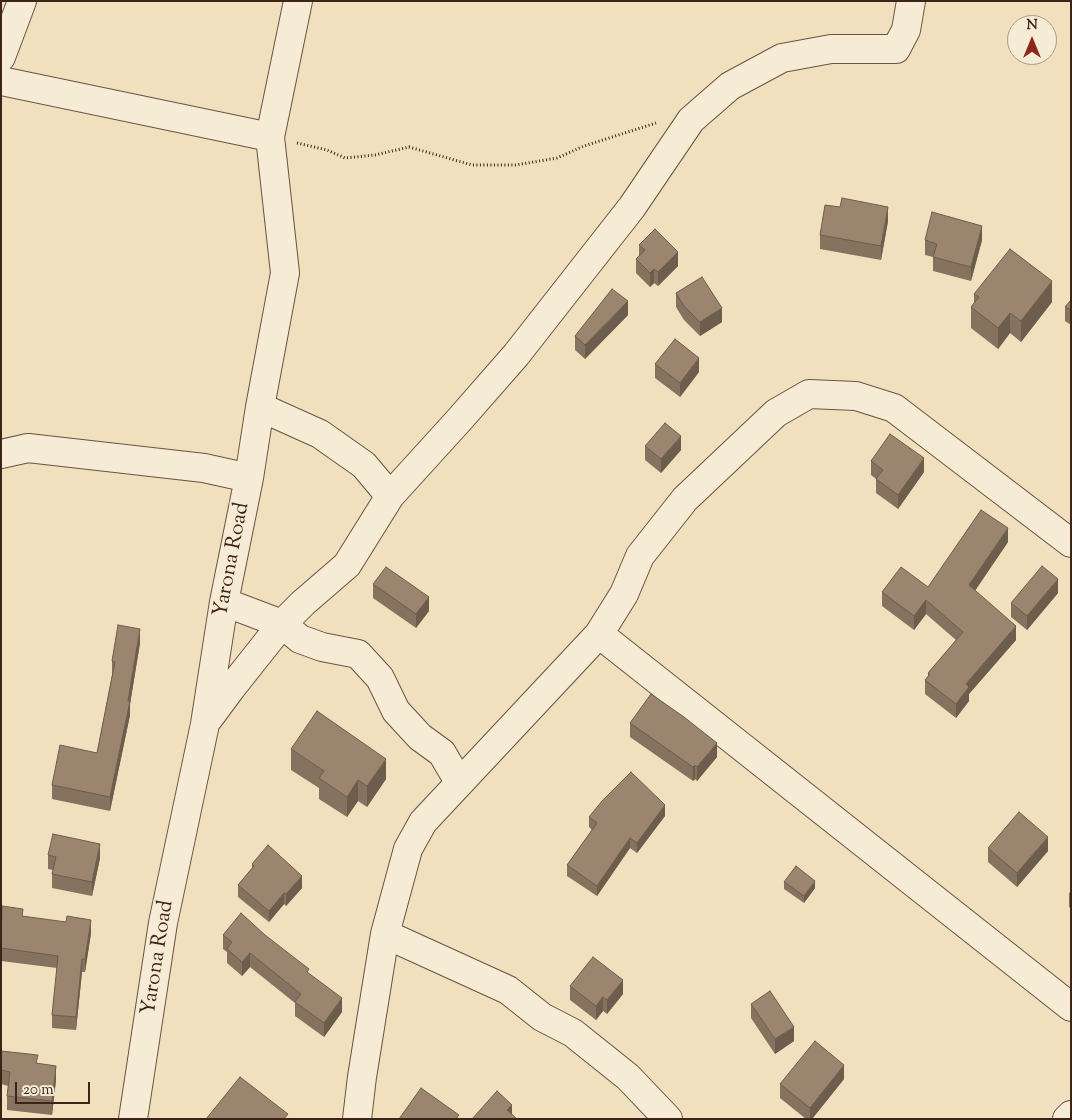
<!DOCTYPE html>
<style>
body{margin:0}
#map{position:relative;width:1072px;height:1120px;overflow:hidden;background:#f1e0be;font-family:"Sorts Mill Goudy",serif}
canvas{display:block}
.frame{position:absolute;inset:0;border:2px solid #3e2318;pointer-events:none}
.north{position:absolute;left:1007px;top:15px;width:50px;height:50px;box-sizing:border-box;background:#f6ebd5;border:1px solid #ac9b89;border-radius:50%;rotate:0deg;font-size:14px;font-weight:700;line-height:20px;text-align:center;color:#3e2318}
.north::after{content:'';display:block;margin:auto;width:18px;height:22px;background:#8f2418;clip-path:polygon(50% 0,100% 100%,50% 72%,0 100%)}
.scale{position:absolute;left:15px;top:1082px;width:75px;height:22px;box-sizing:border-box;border:2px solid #3e2318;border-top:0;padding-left:6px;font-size:15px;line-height:18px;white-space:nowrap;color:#3e2318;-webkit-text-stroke:4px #f6ebd5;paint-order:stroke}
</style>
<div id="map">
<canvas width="1072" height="1120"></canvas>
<div class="frame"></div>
<div class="north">N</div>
<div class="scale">20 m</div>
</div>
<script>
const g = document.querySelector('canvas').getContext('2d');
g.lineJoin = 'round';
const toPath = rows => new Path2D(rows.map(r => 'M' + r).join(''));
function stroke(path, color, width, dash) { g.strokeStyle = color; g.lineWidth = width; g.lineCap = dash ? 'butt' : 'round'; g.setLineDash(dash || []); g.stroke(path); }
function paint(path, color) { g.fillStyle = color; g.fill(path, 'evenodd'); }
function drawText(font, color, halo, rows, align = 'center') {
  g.font = font + ' "Sorts Mill Goudy",serif'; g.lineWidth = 4; g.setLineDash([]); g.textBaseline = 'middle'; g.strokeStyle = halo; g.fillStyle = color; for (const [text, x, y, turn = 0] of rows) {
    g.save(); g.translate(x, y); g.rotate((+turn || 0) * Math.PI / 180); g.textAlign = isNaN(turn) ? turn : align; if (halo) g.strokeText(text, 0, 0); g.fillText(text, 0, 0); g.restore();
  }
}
const minor = toPath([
 [1,57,22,1],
 [1,81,270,137],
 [260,407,320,434,364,465,390,496],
 [1,454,28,448,204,468,249,478],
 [224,602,282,624,300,639,322,647,358,654,380,678,396,711,420,737,442,753,459,782],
 [599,634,1071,1007],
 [209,718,232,687,282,624,303,603,347,565,390,496,460,419,516,355,632,207,691,120,730,86,782,58,831,49,896,49,906,30,911,1],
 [385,934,508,990,542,1017,573,1033,628,1077,668,1119],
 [133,1119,163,923,205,724,224,602,249,478,260,407,285,273,270,137,298,1],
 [357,1119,362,1077,385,934,408,849,423,822,599,634,624,594,640,556,685,499,776,413,809,394,856,396,894,408,1071,543],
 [1067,1119,1071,1115]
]);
stroke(minor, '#6b5242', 30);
stroke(toPath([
 [297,143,327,150,345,158,375,155,409,147,472,165,516,165,557,158,584,146,656,123]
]), '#3e2318', 3, [1, 2.5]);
stroke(minor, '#f6ebd5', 28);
paint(toPath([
 [888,221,881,260,820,249,820,235],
 [925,240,982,240,971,281,933,271,933,257,925,255],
 [639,245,678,266,658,286,654,283,650,287,636,273,636,259,639,256],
 [676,293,722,322,700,336,684,320,676,307],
 [974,294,1052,302,1021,342,1010,333,998,349,971,328,971,307,974,303],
 [1071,300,1071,325,1065,321,1065,307],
 [628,315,585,359,575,350,575,336],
 [655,364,699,372,680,397,655,378],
 [645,446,681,450,661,473,645,460],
 [871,461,924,472,898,509,876,493,876,479,871,475],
 [1008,542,975,591,1016,640,969,694,969,701,956,718,925,694,925,680,928,676,928,673,956,640,926,614,914,630,882,606,882,592,928,587],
 [373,584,429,611,416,628,373,598],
 [1058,593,1027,630,1011,617,1011,603],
 [140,643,130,704,130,715,110,811,52,799,52,785,97,753,112,675,112,661],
 [630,723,717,757,697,781,695,779,693,781,630,737],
 [291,749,386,779,367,807,358,801,347,817,319,799,319,788,291,770],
 [665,816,637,853,630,848,597,896,567,876,567,865,592,830,589,827,589,817],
 [988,848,1048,851,1017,887,988,862],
 [48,855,100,858,92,896,52,888,52,874,53,870,48,869],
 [252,864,302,888,286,906,284,904,269,922,238,897,238,885,252,868],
 [784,882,815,888,804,903,784,889],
 [1071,891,1071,909,1069,907,1069,893],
 [1,908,23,916,91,933,85,972,82,972,76,1030,52,1028,52,1015,57,968,1,961],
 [223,935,309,974,342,1012,324,1037,295,1016,295,1003,250,967,242,976,227,963,227,952,223,949],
 [570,986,623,994,607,1014,603,1011,596,1020,570,1000],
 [751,1004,794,1041,775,1054,751,1018],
 [1,1051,38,1064,56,1080,52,1115,7,1110,7,1096,8,1086,1,1084],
 [844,1079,812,1119,806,1119,780,1098,780,1084]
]), '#85725f');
paint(toPath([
 [888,207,888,221,881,260,881,246],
 [982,226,982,240,971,281,971,267],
 [678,252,678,266,658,286,658,272],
 [654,269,654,283,650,287,650,273],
 [1052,281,1052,302,1021,342,1021,321],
 [628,301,628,315,585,359,585,345],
 [722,308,722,322,700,336,700,322],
 [1010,313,1010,333,998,349,998,328],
 [699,358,699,372,680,397,680,383],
 [681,436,681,450,661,473,661,459],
 [924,458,924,472,898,509,898,495],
 [1008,528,1008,542,969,599,969,585],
 [1058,579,1058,593,1027,630,1027,616],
 [429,597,429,611,416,628,416,614],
 [926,600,926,614,914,630,914,616],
 [1016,626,1016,640,969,694,969,701,956,718,956,704,966,684],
 [140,629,140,643,130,704,130,715,110,811,110,797,128,701],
 [717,743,717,757,697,781,697,767],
 [386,759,386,779,367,807,367,786],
 [695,765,695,779,693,781,693,767],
 [358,780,358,801,347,817,347,797],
 [665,805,665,816,637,853,637,843],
 [1048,837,1048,851,1017,887,1017,873],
 [630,838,630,848,597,896,597,886],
 [100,844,100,858,92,896,92,882],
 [302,876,302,888,286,906,286,894],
 [815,881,815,888,804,903,804,896],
 [284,893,284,904,269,922,269,911],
 [91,920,91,933,85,972,85,959],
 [250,953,250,967,242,976,242,962],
 [82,959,82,972,76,1030,76,1017],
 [623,980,623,994,607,1014,607,1000],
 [603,997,603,1011,596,1020,596,1006],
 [342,998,342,1012,324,1037,324,1023],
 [794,1027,794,1041,775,1054,775,1039],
 [844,1065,844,1079,812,1119,810,1119,810,1108],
 [56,1066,56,1080,52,1115,52,1101],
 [512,1105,512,1118,507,1110]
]), '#6c5d4d');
const building = toPath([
 [842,198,888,207,881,246,820,235,825,205,840,207,842,198],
 [932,212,982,226,971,267,933,257,937,244,925,240,932,212],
 [655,229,678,252,658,272,654,269,650,273,636,259,645,250,639,245,655,229],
 [1010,249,1052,281,1021,321,1010,313,998,328,971,307,979,297,974,294,1010,249],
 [702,277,722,308,700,322,684,306,676,293,702,277],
 [612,289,628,301,585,345,575,336,612,289],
 [1071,300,1071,310,1065,307,1071,300],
 [675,339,699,358,680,383,655,364,675,339],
 [665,423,681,436,661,459,645,446,665,423],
 [890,434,924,458,898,495,876,479,883,470,871,461,890,434],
 [981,510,1008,528,969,585,1016,626,966,684,969,687,956,704,925,680,930,674,928,673,963,632,926,600,914,616,882,592,901,567,928,587,981,510],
 [1042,566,1058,579,1027,616,1011,603,1042,566],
 [386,567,429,597,416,614,373,584,386,567],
 [118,625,140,629,128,701,130,701,110,797,52,785,60,745,97,753,115,662,112,661,118,625],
 [651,694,684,717,717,743,697,767,695,765,693,767,630,723,651,694],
 [317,711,386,759,367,786,358,780,347,797,319,778,324,771,291,749,317,711],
 [631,772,665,805,637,843,630,838,597,886,567,865,597,823,589,817,602,801,631,772],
 [1019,812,1048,837,1017,873,988,848,1019,812],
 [53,834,100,844,92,882,52,874,56,857,48,855,53,834],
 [268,845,302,876,286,894,284,893,269,911,238,885,254,866,252,864,268,845],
 [796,866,815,881,804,896,784,882,796,866],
 [2,906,23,909,22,916,66,922,67,916,91,920,85,959,82,959,76,1017,52,1015,58,956,1,948,2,906],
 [241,913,265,935,309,969,307,972,342,998,324,1023,295,1002,301,994,250,953,242,962,227,949,232,942,223,935,241,913],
 [593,957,623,980,607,1000,603,997,596,1006,570,986,593,957],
 [770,991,794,1027,775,1039,751,1004,770,991],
 [815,1041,844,1065,810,1108,780,1084,815,1041],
 [1,1051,38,1055,36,1063,56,1066,52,1101,7,1096,10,1072,1,1070,1,1051],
 [240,1077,288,1114,284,1119,206,1119,240,1077],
 [421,1088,459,1115,456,1119,399,1119,421,1088],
 [497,1091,512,1105,507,1110,517,1119,472,1119,497,1091]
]);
paint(building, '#9b856e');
stroke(building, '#6c5d4d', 1);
drawText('21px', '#3e2318', '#f6ebd5', [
 ["Yarona Road",233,560,-79],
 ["Yarona Road",159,958,-81]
]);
</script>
